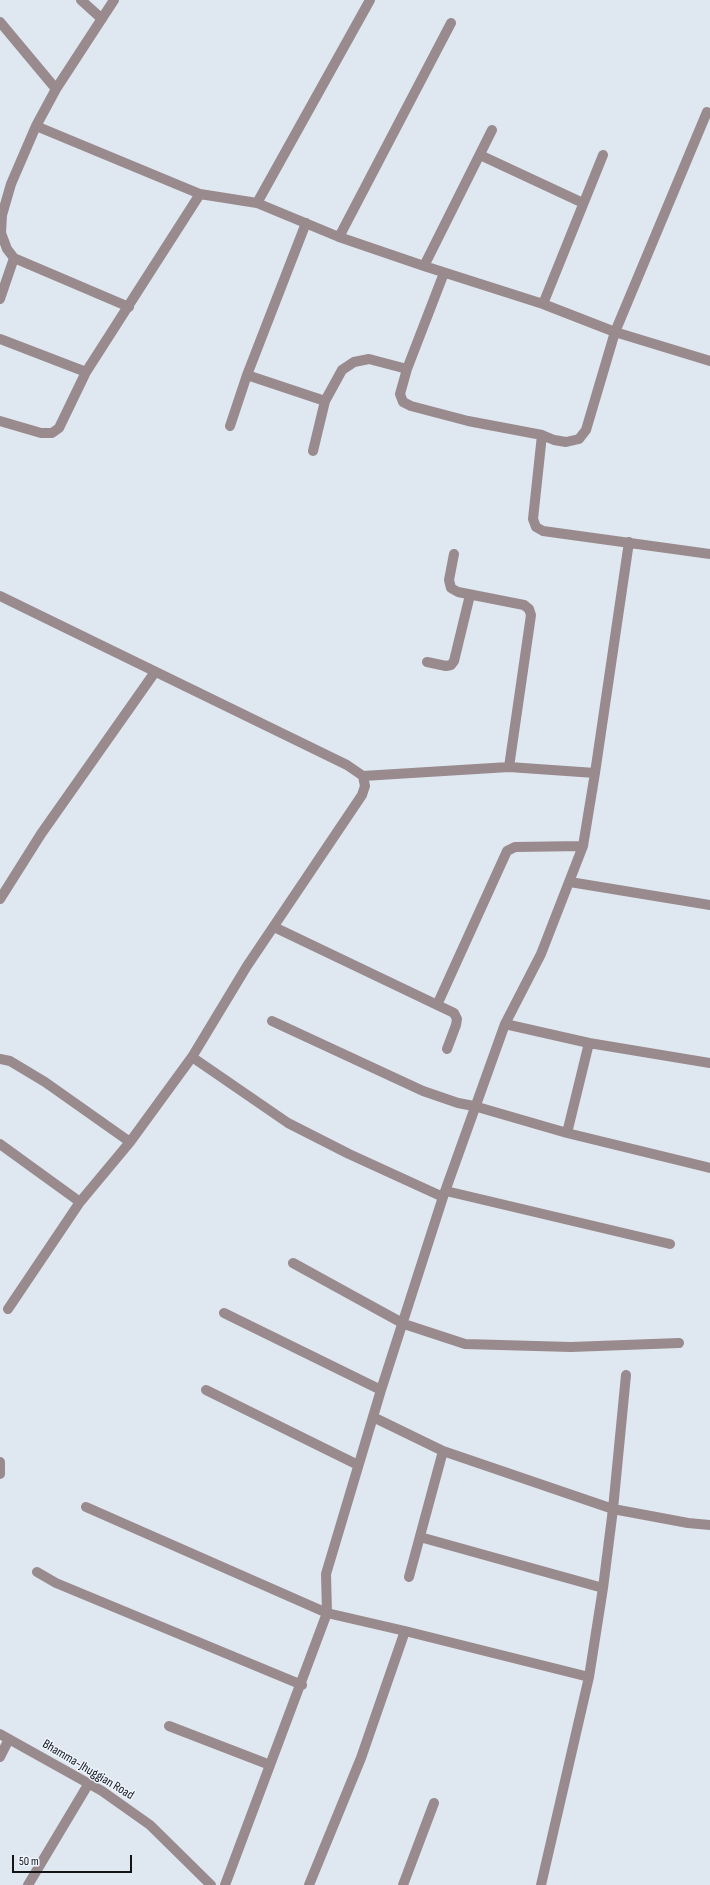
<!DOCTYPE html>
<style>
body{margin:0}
#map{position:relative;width:710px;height:1885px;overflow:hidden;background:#dfe7f0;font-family:"Sofia Sans Condensed",sans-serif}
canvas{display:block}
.scale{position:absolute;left:12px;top:1855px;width:120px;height:18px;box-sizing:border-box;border:2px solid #121417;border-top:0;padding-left:5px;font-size:12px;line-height:14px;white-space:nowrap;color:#121417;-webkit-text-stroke:3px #edf4fe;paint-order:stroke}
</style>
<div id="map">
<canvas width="710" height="1885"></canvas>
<div class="scale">50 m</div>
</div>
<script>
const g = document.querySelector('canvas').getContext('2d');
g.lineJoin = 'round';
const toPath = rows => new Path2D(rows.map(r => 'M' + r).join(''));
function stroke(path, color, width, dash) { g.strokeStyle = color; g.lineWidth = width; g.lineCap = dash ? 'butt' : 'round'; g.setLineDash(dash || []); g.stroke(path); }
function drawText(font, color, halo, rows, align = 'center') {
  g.font = font + ' "Sofia Sans Condensed",sans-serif'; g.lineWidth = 3; g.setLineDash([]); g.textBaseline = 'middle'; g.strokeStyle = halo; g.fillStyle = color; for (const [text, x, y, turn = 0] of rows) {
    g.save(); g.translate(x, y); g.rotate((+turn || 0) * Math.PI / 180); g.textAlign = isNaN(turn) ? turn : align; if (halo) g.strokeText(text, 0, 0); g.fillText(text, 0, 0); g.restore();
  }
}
stroke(toPath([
 [81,0,102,19],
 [114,0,56,89,36,126,11,184,2,215,1,233,7,249,14,258,129,307],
 [0,22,56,89],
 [36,126,200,194,257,203,339,237,424,266,543,304,615,332,710,361],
 [480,155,583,203],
 [257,203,370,0],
 [339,237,451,23],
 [424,266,492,130],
 [444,273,407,369,400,394,403,402,411,406,468,421,542,435,554,440,566,442,579,439,586,430,615,332,707,112],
 [0,299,14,258],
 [543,304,603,155],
 [0,339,86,372],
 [247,375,325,401],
 [0,421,41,433,52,433,59,428,86,372,200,194],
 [230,426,247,375,306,223],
 [542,435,533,519,536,527,543,531,710,554],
 [313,451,325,401,342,370,354,362,369,359,407,369],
 [454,554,449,580,451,588,458,592,524,605,529,609,531,615,509,767],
 [0,596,347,765,363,776,365,786,362,795,247,966,192,1057,130,1142,80,1202,8,1309],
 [427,662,446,666,451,665,454,661,470,595],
 [363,776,509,767,595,773],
 [570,882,710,905],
 [0,899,41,834,155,672],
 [274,927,454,1013,457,1019,456,1025,447,1049],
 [437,1005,507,851,515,847,583,846],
 [272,1021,423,1091,458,1103,474,1106,567,1133,710,1168],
 [505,1024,589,1043,710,1063],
 [192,1057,288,1123,349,1154,443,1197],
 [0,1059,10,1061,45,1082,130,1142],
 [567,1133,589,1043],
 [0,1144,80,1202],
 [446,1191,670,1244],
 [293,1263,404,1324,465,1344,571,1347,679,1343],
 [224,1313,381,1390],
 [206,1390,358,1465],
 [373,1417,443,1451,613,1509,688,1523,710,1525],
 [0,1462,0,1474],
 [86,1507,327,1613,405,1631,361,1758,309,1885],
 [420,1537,603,1588],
 [37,1572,56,1583,302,1685],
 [409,1577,443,1451],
 [405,1631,589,1677],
 [169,1726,270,1765],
 [0,1734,102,1791,150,1825,211,1885],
 [0,1757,9,1739],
 [28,1885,89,1783],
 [225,1885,327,1613,326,1574,381,1390,443,1197,505,1024,541,954,583,846,595,773,629,542],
 [403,1885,434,1803],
 [541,1885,589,1677,603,1588,613,1509,626,1375]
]), '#998a8d', 10);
drawText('13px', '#121417', '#edf4fe', [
 ["Bhamma-Jhuggian Road",88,1770,31]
]);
</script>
